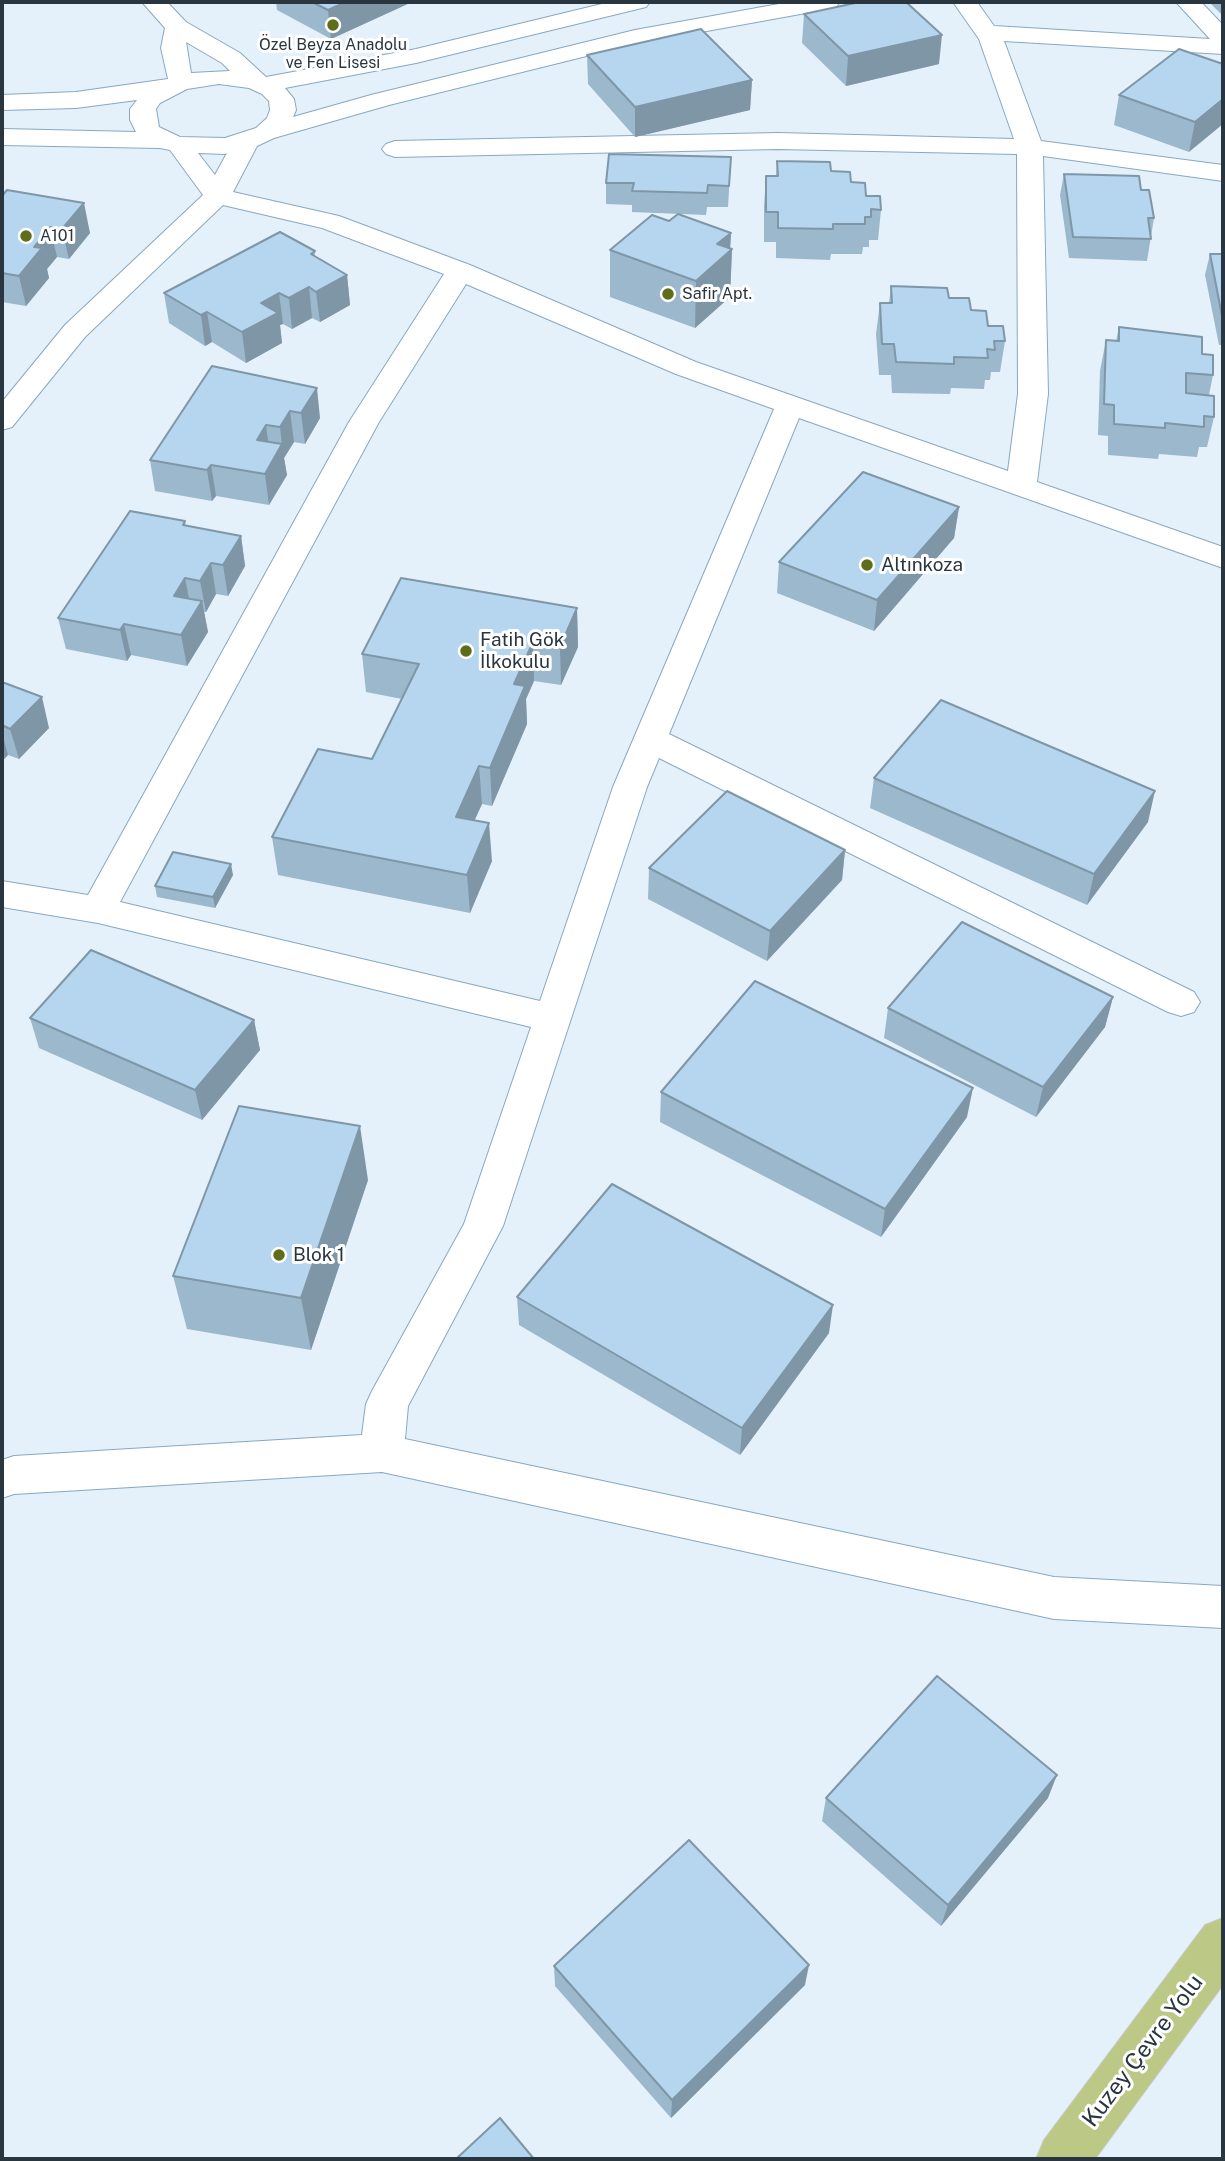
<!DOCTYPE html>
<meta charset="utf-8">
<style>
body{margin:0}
#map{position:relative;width:1225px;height:2161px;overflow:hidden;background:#e4f1fa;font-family:"Public Sans",sans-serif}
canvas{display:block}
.frame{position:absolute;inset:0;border:4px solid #293640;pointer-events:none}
</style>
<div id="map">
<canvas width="1225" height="2161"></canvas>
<div class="frame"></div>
</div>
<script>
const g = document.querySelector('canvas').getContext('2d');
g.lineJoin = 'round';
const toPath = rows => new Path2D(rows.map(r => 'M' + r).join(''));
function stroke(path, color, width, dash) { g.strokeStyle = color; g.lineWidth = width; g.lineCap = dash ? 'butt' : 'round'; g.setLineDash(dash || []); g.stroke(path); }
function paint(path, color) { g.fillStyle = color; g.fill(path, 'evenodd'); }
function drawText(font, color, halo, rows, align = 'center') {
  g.font = font + ' "Public Sans",sans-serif'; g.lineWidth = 6; g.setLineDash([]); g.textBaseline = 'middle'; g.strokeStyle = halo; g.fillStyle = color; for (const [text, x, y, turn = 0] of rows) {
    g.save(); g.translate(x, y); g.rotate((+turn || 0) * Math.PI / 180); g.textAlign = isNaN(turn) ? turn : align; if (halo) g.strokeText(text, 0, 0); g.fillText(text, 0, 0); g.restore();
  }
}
const minor = toPath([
 [142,2,167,2,186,22,240,53,266,77,416,49,610,2,650,2,646,7,416,63,285,88,294,99,296,110,293,117,371,95,635,30,790,2,840,2,836,7,828,9,635,44,389,105,274,138,257,146,233,192,339,216,470,265,696,362,1008,471,1018,394,1017,154,778,149,395,157,386,154,382,149,386,144,395,141,778,133,1014,139,979,39,953,2,977,2,994,26,1210,39,1176,2,1201,2,1223,25,1223,54,1004,41,1041,141,1223,165,1223,181,1043,156,1048,394,1037,482,1223,547,1223,568,799,418,669,734,1194,992,1200,1002,1194,1012,1181,1016,1168,1012,659,758,647,787,503,1226,408,1406,405,1439,1054,1577,1223,1586,1223,1628,1054,1619,382,1472,14,1494,2,1498,2,1460,14,1456,362,1435,366,1404,372,1391,464,1224,531,1027,98,923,2,907,2,881,88,895,349,422,444,274,322,228,223,205,85,337,12,427,2,430,2,402,65,325,203,195,170,150,160,148,2,145,2,129,136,132,130,120,130,109,137,100,76,108,2,110,2,95,76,92,168,79,161,48,165,28,142,2],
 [186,42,222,63,230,71,191,73,186,42],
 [219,84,249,88,262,94,269,101,270,110,267,118,256,128,225,138,180,137,159,127,156,109,160,103,187,89,219,84],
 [198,153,225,154,227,153,215,175,198,153],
 [466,284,676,374,774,409,613,787,540,1001,120,902,379,422,466,284]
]);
const major = toPath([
 [1223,1918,1223,1985,1095,2159,1036,2159,1044,2140,1205,1925,1223,1918]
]);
stroke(minor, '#89a8bf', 2);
stroke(major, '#cccfd1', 2);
paint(minor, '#fff');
paint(major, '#bcc886');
paint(toPath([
 [276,2,412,2,331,39,277,10],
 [1209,2,1223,2,1223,16],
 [804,14,939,64,846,86,802,43],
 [587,55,752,80,750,110,635,137,588,84],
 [1223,64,1189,152,1114,125,1119,95],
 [731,157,728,207,707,207,706,215,632,212,632,205,606,204,606,183],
 [777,161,831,171,851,182,881,210,878,240,869,240,869,247,863,247,862,254,831,254,830,260,776,258,776,242,764,242,764,206,766,176,776,176],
 [1064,174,1141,190,1154,218,1147,261,1069,258,1060,195],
 [2,196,90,233,69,259,57,257,47,269,49,278,26,306,2,302],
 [669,221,731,233,730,249,732,249,730,297,695,328,610,297,610,250],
 [315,251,315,256,347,275,350,305,320,322,312,318,292,329,283,324,280,325,282,343,246,363,212,342,205,346,169,323,164,293],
 [1210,254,1223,254,1223,345,1219,345,1205,275],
 [891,286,949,298,971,310,1005,341,1000,372,991,372,990,380,985,380,984,389,951,388,950,394,892,393,891,375,879,375,876,334,880,303,889,303],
 [1119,327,1202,354,1213,375,1209,395,1214,417,1207,447,1199,447,1197,457,1159,454,1158,459,1108,455,1108,436,1098,435,1100,371,1106,340,1116,341],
 [212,366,320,418,305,444,294,442,284,458,287,475,269,505,216,496,212,501,155,491,150,460],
 [959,507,954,538,874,631,777,593,779,562],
 [185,521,186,526,241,536,245,566,228,596,216,594,206,612,204,612,208,632,187,666,131,655,127,661,66,649,58,618],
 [577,608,578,647,561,685,534,681,526,699,527,724,492,806,482,804,474,820,492,861,470,913,278,875,272,837,372,759,402,699,366,692,362,654],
 [2,682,49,728,19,759,8,755,2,761],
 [874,778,1148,822,1087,905,870,808],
 [845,850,842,880,767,961,648,899,649,868],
 [233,875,215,908,157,897,155,886],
 [1113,997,1105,1027,1036,1117,884,1038,888,1008],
 [30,1018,254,1020,260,1050,202,1120,39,1048],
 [661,1092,967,1117,881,1237,660,1122],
 [368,1180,311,1350,187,1329,173,1276],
 [517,1297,829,1333,740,1455,519,1325],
 [826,1798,1048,1798,941,1926,822,1821],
 [554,1966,805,1985,671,2118,555,1986]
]), '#9cb8cd');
paint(toPath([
 [346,2,412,2,331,39,328,10],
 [942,35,939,64,846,86,848,56],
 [752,80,750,110,635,137,635,107],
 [1223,99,1223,124,1189,152,1195,122],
 [84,203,90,233,69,259,62,229],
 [50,227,57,257,47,269,49,278,26,306,19,276,34,247],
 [731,233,730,251,732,249,730,297,695,328,696,281,717,244],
 [347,275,350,305,320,322,316,292],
 [309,287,312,318,292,329,289,298],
 [279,293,283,324,280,325,282,343,246,363,242,332,261,303],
 [207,312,212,342,205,346,201,315],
 [317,388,320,418,305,444,301,413],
 [290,411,294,442,284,458,287,475,269,505,265,474,282,445,280,427],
 [266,425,270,456,257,440],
 [211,465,216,496,212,501,207,470],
 [959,507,954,538,874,631,877,600],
 [241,536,245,566,228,596,223,565],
 [211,563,216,594,206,612,200,581],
 [185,578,191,609,174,596],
 [202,601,208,632,187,666,181,635],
 [577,608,578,647,561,685,560,647],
 [124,624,131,655,127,661,120,630],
 [533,642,534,681,526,699,527,724,492,806,490,768,514,684],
 [42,697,49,728,19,759,10,729],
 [2,733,8,755,2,761],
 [479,766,482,804,459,855,456,817],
 [1155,791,1148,822,1087,905,1094,874],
 [489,823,492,861,470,913,467,875],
 [845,850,842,880,767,961,770,931],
 [231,864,233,875,215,908,213,897],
 [1113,997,1105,1027,1036,1117,1043,1087],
 [254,1020,260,1050,202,1120,195,1090],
 [973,1088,967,1117,881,1237,885,1209],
 [360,1126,368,1180,311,1350,301,1298],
 [833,1305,829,1333,740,1455,742,1428],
 [1057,1775,1048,1798,941,1926,948,1905],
 [809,1965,805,1985,671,2118,672,2100]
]), '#7f96a7');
const building = toPath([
 [312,2,346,2,328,10,312,2],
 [860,2,906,2,942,35,848,56,804,14,860,2],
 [701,29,752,80,635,107,587,55,701,29],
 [1179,49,1223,64,1223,99,1195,122,1119,95,1179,49],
 [609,154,731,157,729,186,708,185,707,193,632,191,634,183,606,183,609,154],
 [777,161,830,162,831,171,850,172,851,182,865,183,866,196,880,196,881,210,871,209,871,217,865,217,865,224,833,224,833,229,778,228,778,212,766,212,766,176,778,176,777,161],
 [1064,174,1139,176,1141,190,1149,190,1154,218,1148,218,1151,239,1073,237,1064,174],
 [7,190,84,203,62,229,50,227,34,247,42,248,19,276,2,273,2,196,7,190],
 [678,214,731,233,717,244,732,249,696,281,610,250,652,215,669,221,678,214],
 [280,232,315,251,311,254,347,275,316,292,309,287,289,298,279,293,261,303,278,313,242,332,207,312,201,315,164,293,280,232],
 [1210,254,1223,254,1223,321,1210,254],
 [891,286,947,288,949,298,969,298,971,310,986,311,988,326,1003,326,1005,341,994,341,995,350,987,349,988,358,954,357,954,364,896,362,894,344,882,344,880,303,892,303,891,286],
 [1119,327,1202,337,1202,354,1213,355,1213,375,1186,373,1186,393,1214,396,1214,417,1204,416,1204,427,1165,423,1165,428,1114,424,1114,405,1104,404,1106,340,1119,341,1119,327],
 [212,366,317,388,301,413,290,411,280,427,266,425,257,440,282,444,265,474,211,465,207,470,150,460,212,366],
 [863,472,959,507,877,600,779,562,863,472],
 [130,511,185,521,183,525,241,536,223,565,211,563,200,581,185,578,174,596,202,601,181,635,124,624,120,630,58,618,130,511],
 [401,578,577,608,560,647,533,642,514,684,525,686,490,768,479,766,456,817,489,823,467,875,272,837,318,749,372,759,419,664,362,654,401,578],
 [2,682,42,697,10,729,2,725,2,682],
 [941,700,1155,791,1094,874,874,778,941,700],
 [727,791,845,850,770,931,649,868,727,791],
 [173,852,231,864,213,897,155,886,173,852],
 [962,922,1113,997,1043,1087,888,1008,962,922],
 [91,950,254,1020,195,1090,30,1018,91,950],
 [755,981,973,1088,885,1209,661,1092,755,981],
 [239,1106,360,1126,301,1298,173,1276,239,1106],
 [612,1184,833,1305,742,1428,517,1297,612,1184],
 [937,1676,1057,1775,948,1905,826,1798,937,1676],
 [689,1840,809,1965,672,2100,554,1966,689,1840],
 [500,2118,534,2159,456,2159,500,2118]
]);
paint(building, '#b5d6ee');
stroke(building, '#7f96a7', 2);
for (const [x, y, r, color] of [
 [333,25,7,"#5e6d18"],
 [26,236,7,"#5e6d18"],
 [668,294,7,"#5e6d18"],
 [867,565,7,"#5e6d18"],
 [466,651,7,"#5e6d18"],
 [279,1255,7,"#5e6d18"]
]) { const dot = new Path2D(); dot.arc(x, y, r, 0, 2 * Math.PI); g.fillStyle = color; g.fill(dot); stroke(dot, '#fff', 2.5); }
drawText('16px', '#293640', '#fff', [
 ["Özel Beyza Anadolu",333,45,"center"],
 ["ve Fen Lisesi",333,63,"center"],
 ["A101",40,236],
 ["Safir Apt.",682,294]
], 'left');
drawText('19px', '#293640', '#fff', [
 ["Altınkoza",881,565],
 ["Fatih Gök",480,640],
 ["İlkokulu",480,662],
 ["Blok 1",293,1255]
], 'left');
drawText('23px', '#293640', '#fff', [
 ["Kuzey Çevre Yolu",1143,2051,-53]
]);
</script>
